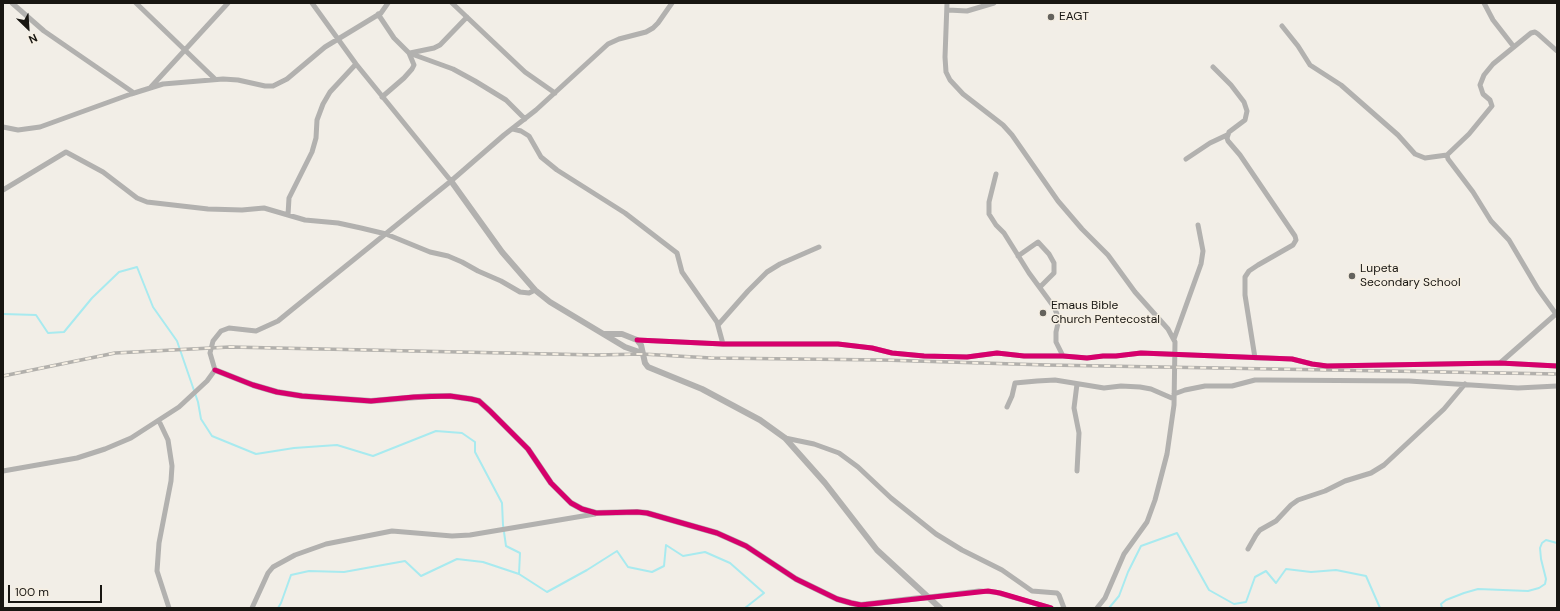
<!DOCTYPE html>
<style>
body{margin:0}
#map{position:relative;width:1560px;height:611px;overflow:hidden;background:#f2eee7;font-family:"DM Sans",sans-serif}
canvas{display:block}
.frame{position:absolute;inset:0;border:4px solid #181612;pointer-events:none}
.north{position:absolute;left:8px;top:8px;width:40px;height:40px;-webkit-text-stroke:3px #f6efe3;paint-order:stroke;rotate:155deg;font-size:11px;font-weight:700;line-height:16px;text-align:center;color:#181612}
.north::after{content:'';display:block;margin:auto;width:14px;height:18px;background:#181612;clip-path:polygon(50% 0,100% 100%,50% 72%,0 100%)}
.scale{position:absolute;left:8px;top:585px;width:94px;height:18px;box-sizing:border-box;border:2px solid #181612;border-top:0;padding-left:5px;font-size:12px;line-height:14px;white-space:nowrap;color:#181612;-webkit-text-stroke:3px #f6efe3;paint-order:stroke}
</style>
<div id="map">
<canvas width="1560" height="611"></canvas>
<div class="frame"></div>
<div class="north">N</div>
<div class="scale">100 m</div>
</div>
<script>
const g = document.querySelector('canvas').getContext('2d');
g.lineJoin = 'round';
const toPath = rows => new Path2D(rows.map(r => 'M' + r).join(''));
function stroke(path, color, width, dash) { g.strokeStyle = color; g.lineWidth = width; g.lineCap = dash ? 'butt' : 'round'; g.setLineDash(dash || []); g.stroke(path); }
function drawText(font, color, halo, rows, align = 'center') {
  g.font = font + ' "DM Sans",sans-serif'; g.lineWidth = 3; g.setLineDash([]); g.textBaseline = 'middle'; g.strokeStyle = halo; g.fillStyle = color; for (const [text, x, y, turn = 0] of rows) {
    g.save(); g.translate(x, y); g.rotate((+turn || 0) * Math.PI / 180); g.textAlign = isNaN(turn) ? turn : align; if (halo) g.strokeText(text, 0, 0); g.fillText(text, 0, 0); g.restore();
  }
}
stroke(toPath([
 [3,314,36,315,48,333,64,332,92,298,119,272,137,267,153,307,177,341,198,402,201,419,212,436,256,454,294,448,337,445,373,456,436,431,462,433,475,442,475,452,502,503,503,525,506,546,520,553,519,574],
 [278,608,281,603,291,575,309,571,344,572,405,561,421,576,457,559,483,562,519,574,547,592,587,570,617,551,628,567,652,572,664,566,666,545,683,556,705,552,730,563,764,593,745,608],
 [1109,608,1119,596,1128,572,1141,546,1177,533,1209,590,1234,604,1246,602,1255,577,1266,571,1276,583,1286,569,1311,572,1336,570,1366,576,1380,608],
 [1442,608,1441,604,1446,600,1464,593,1478,589,1528,591,1539,588,1545,584,1546,579,1541,559,1540,548,1542,543,1546,540,1557,543]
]), '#a8eaef', 2);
stroke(toPath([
 [12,3,44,31,134,93],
 [136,3,215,79],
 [312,3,356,64,451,181],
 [452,3,525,72,555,93],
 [947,3,945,57,946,72,950,80,963,94,1003,125,1012,135,1058,201,1082,229,1108,255,1135,292,1168,329,1175,342,1174,405,1167,454,1155,500,1147,522,1124,554,1105,598,1097,608],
 [1484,3,1493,20,1514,47],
 [948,10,967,11,994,3],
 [378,14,394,38,409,53,414,65,412,69,404,78,382,97],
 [1282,26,1298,46,1310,65,1341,85,1398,135,1415,154,1425,158,1447,155],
 [409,53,453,69,475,81,506,100,525,119],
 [410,53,434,48,440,45,467,17],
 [1213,67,1231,85,1244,102,1247,111,1245,120,1229,132,1227,138,1228,141,1240,155,1295,236,1296,240,1293,245,1258,265,1249,271,1245,277,1245,295,1255,358],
 [150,88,228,3],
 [3,127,18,130,40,127,131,94,163,84,223,79,238,80,265,86,273,86,287,79,325,47,381,13,388,3],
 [513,129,521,131,529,136,541,157,557,170,625,213,677,253,682,272,717,322,723,344],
 [1186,159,1210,143,1227,135],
 [996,174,989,202,989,214,996,225,1004,233,1029,273,1054,307,1059,319,1056,332,1056,342,1063,356],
 [3,190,66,152,103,172,137,198,147,202,208,209,242,210,264,208,305,220,338,223,361,228,386,234,430,252,448,256,462,262,478,271,501,281,520,292,529,293,535,290],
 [288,215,289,198,312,152,316,138,317,120,323,104,330,92,356,64],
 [1018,256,1038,242,1049,254,1054,263,1054,273,1040,287],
 [1556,314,1538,289,1509,240,1491,221,1473,192,1448,159,1447,155,1469,134,1492,106,1490,100,1483,94,1480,85,1484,75,1493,64,1531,33,1535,32,1538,34,1557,51],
 [718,325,748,291,767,272,780,264,819,247],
 [1174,339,1201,264,1203,251,1198,225],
 [637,340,723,344,838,344,872,348,892,353,924,356,967,357,997,353,1024,356,1063,356,1087,358,1103,356,1116,356,1141,353,1292,359,1312,364,1327,366,1500,363,1557,366],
 [1500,363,1557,313],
 [1174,394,1185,390,1205,386,1232,386,1255,380,1265,380,1409,381,1518,388,1557,386],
 [1007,407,1012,396,1015,383,1037,381,1055,380,1104,388,1121,386,1140,387,1151,389,1174,399],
 [159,421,168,440,172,466,171,481,159,543,157,571,169,608],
 [785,438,814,444,839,453,858,467,891,498,936,534,962,550,1002,570,1032,591,1057,593,1059,595,1064,608],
 [3,471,77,458,105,449,131,438,179,407,207,381,215,370,210,353,213,341,221,331,229,328,256,331,278,321,289,312,451,181,504,135,536,110,608,44,619,39,646,32,653,28,658,23,672,3],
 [1077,471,1079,433,1074,408,1077,384],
 [1248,549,1256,535,1260,530,1276,521,1291,505,1298,500,1325,491,1345,481,1371,473,1384,465,1444,409,1465,384],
 [929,597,979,591,995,592,1051,608],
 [252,608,263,584,268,573,273,567,295,555,326,544,392,531,452,536,470,535,595,514]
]), '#b2b1af', 5);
stroke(toPath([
 [451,181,502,252,535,290,550,302,625,347,642,353],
 [604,334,622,334,637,340,641,345,645,363,648,367,702,389,760,420,785,438,825,483,877,550,940,608],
 [215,370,253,385,277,392,302,396,371,401,430,396,450,396,471,399,479,401,490,411,528,449,551,483,571,503,582,509,596,513,637,512,647,513,717,533,746,546,796,579,837,599,851,603,861,605,929,597]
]), '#b2b1af', 6);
const rail = toPath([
 [3,376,115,353,230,347,597,355,642,354,711,358,883,360,1047,365,1557,374]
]);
stroke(rail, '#b2b0ac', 3.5);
stroke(rail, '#f6efe3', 2, [6]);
stroke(toPath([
 [637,340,723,344,838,344,872,348,892,353,924,356,967,357,997,353,1024,356,1063,356,1087,358,1103,356,1116,356,1141,353,1292,359,1312,364,1327,366,1500,363,1557,366],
 [215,370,253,385,277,392,302,396,371,401,414,397,450,396,471,399,479,401,490,411,528,449,551,483,571,503,582,509,596,513,637,512,647,513,717,533,746,546,796,579,837,599,851,603,861,605,988,591,1000,593,1051,608]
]), '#d6006c', 5);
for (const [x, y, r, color] of [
 [1051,17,4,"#64625d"],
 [1352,276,4,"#64625d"],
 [1043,313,4,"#64625d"]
]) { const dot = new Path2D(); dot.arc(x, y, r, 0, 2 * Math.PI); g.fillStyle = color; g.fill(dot); stroke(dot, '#f6efe3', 1.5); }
drawText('12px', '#181612', '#f6efe3', [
 ["EAGT",1059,17],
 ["Lupeta",1360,269],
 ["Secondary School",1360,283],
 ["Emaus Bible",1051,306],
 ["Church Pentecostal",1051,320]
], 'left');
</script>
